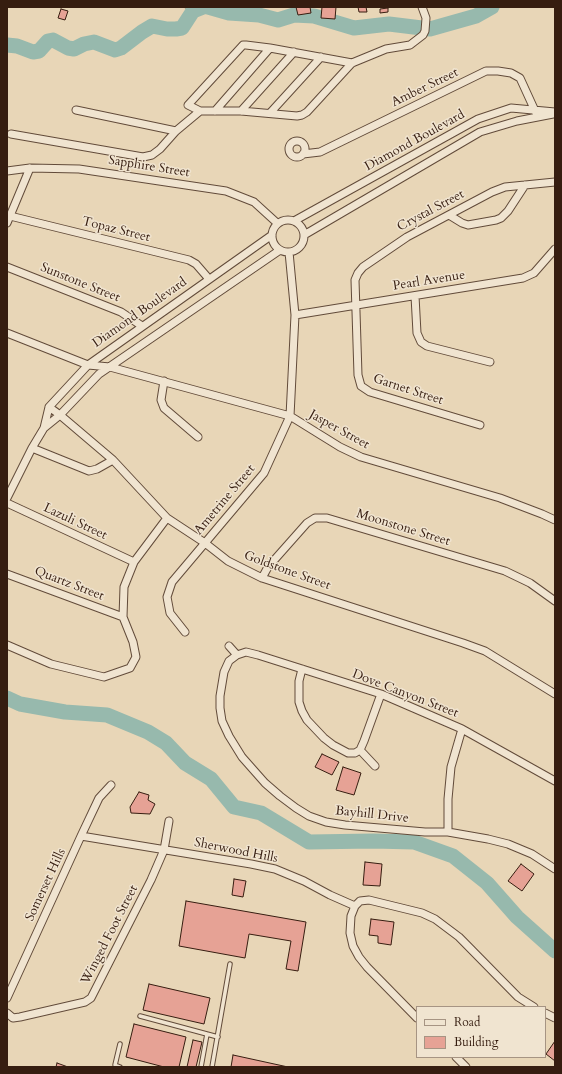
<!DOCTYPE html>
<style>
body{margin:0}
#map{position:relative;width:562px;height:1074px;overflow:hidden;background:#e8d6b7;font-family:Cardo,serif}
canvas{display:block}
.frame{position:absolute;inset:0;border:8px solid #361d10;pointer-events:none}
.legend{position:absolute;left:416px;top:1006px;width:130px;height:52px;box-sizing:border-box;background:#f0e4d0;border:1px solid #a69483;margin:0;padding:5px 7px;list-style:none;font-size:12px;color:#361d10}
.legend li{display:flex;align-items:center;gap:8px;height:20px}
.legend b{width:20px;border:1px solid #a69483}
</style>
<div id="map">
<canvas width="562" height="1074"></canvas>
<div class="frame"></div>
<ul class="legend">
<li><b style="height:5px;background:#f0e4d0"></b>Road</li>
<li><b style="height:11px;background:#e6a295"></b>Building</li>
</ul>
</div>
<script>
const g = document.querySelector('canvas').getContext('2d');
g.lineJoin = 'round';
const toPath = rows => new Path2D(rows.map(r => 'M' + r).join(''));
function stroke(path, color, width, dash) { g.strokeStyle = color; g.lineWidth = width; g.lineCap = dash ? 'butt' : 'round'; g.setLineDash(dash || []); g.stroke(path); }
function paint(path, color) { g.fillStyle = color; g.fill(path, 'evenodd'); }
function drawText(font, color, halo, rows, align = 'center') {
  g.font = font + ' Cardo,serif'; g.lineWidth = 3; g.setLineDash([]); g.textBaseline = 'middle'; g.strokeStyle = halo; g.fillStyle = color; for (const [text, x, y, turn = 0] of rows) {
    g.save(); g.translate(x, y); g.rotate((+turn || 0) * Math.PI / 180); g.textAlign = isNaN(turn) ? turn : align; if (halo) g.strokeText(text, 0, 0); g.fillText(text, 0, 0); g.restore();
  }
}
stroke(toPath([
 [185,7,193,11]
]), '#707b6e', 2.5);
stroke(toPath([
 [208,7,229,13,259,15,278,20,294,15,314,16,354,28,389,24,430,29,476,16,492,7],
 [7,45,17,46,33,52,39,51,48,41,53,40,68,48,74,49,84,44,94,42,115,50,121,48,142,32,152,26,167,29,176,29,182,28,193,11,203,7],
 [7,698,20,704,65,712,107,715,148,732,166,743,185,763,211,779,234,807,261,813,309,842,373,841,414,842,453,856,487,883,517,917,555,951]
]), '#97b9ad', 15);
const building = toPath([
 [296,7,310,7,311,13,298,15,296,7],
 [322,7,336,7,335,19,321,18,322,7],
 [358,7,366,7,367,12,359,12,358,7],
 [388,8,388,12,380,13,380,9,388,8],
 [61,9,68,11,65,20,58,18,61,9],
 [322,754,339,762,332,775,315,767,322,754],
 [343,767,361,773,354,795,336,790,343,767],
 [139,792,149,795,148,800,155,804,150,814,131,813,130,807,139,792],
 [365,862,382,864,380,886,363,885,365,862],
 [521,864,534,874,522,891,508,881,521,864],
 [234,879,246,881,243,897,232,895,234,879],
 [186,901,306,922,298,971,286,969,291,941,249,934,245,958,179,946,186,901],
 [371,919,394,922,391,945,378,943,378,936,369,935,371,919],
 [149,984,210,998,204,1024,143,1010,149,984],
 [134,1024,186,1037,179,1067,164,1067,126,1057,134,1024],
 [193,1040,202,1042,196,1067,187,1067,193,1040],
 [555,1041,555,1061,546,1054,555,1041],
 [233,1055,288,1067,231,1067,233,1055],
 [57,1063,68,1067,56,1067,57,1063]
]);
paint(building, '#e6a295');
stroke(building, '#361d10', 1);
const service = toPath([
 [140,1016,218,1037],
 [120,1044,115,1065,120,1067],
 [201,1067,207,1034],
 [212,1067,230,964]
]);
const minor = toPath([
 [76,110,176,131],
 [200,111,188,105,243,45,246,45,270,48],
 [215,111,270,48,352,63],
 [241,111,294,52],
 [270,113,321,57],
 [11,134,143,157,152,155,160,149,176,131,200,111,241,111,297,116,302,115,307,112,352,63,386,49,410,45,423,35,425,31,426,18,422,7],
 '289 149a8 8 0 1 1 16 0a8 8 0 1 1-16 0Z',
 [303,154,320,152,486,71,498,71,511,73,520,78,536,113],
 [7,171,30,168,79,169,226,191,254,202,277,223],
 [449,215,462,223,468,225,496,220,501,218,508,211,525,185],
 [10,216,189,260,196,264,209,279],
 '272 236a16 16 0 1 1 32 0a16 16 0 1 1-32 0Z',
 [294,221,478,119,511,108,555,112],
 [7,223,30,168],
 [304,235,480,132,517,121,553,114],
 [7,267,121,312,142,326],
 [415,296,417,333,421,342,427,346,490,362],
 [295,315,523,278,534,273,555,249],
 [7,333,88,365,110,367,290,416,340,447,361,457,500,498,542,514,555,520],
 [164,381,161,400,164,408,198,437],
 [49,407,60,415,113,460,167,518,205,543,228,561,262,578,463,643,485,651,555,694],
 [480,425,370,392,361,386,358,375,355,280,358,273,363,267,407,237,492,192,505,187,555,182],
 [44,428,60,415,99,374,280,250],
 [32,448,89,471,97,469,113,460],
 [7,498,32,448,44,428,49,407,88,365,272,235],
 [7,503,134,562],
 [7,574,123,617],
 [262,578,268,567,307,523,315,518,327,518,505,571,530,583,555,601],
 [185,632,170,613,167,597,172,582,264,473,290,416,295,315,289,252],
 [7,645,51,664,104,677,130,668,136,657,133,642,123,617,124,587,134,562,167,518],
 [229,646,237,655],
 [302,669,299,681,299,702,302,711,307,720,324,738,333,745,348,753,355,753,360,750,364,741,381,694],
 [360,750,375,766],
 [555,781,462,729,381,694,258,655,246,652,237,655,229,661,224,672,220,696,220,708,222,721,229,736,242,757,265,783,280,796,296,808,309,816,326,822,345,825,425,832,448,832,488,839,508,844,532,854,555,869],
 [448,832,448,799,451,767,462,729],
 [81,836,251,864,275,869,304,881,330,895,355,906],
 [355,906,360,901,369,900,422,913,435,919,459,937,518,997,534,1007],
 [355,906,351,916,350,933,353,946,359,957,367,967,417,1018],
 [7,998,81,836,99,798,111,785],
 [7,1013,13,1018,20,1017,85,1002,91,998,151,880,164,850,169,821],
 [545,1013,555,1018],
 [456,1057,466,1067]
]);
stroke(service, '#624b3a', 5.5);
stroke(minor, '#624b3a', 9);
stroke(service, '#f0e4d0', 3.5);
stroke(minor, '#f0e4d0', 7);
drawText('13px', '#361d10', '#f0e4d0', [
 ["Amber Street",425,88,-26],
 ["Diamond Boulevard",415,141,-29],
 ["Sapphire Street",149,167,9],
 ["Crystal Street",431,211,-28],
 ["Topaz Street",116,230,14],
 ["Pearl Avenue",429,281,-9],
 ["Sunstone Street",80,283,22],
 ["Diamond Boulevard",140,313,-35],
 ["Garnet Street",408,390,18],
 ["Jasper Street",339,430,29],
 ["Ametrine Street",225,500,-50],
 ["Lazuli Street",75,522,25],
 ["Moonstone Street",403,528,17],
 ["Goldstone Street",287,571,20],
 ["Quartz Street",69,584,21],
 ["Dove Canyon Street",405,694,21],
 ["Bayhill Drive",372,815,6],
 ["Sherwood Hills",236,851,11],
 ["Somerset Hills",46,885,-65],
 ["Winged Foot Street",110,935,-63]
]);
</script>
